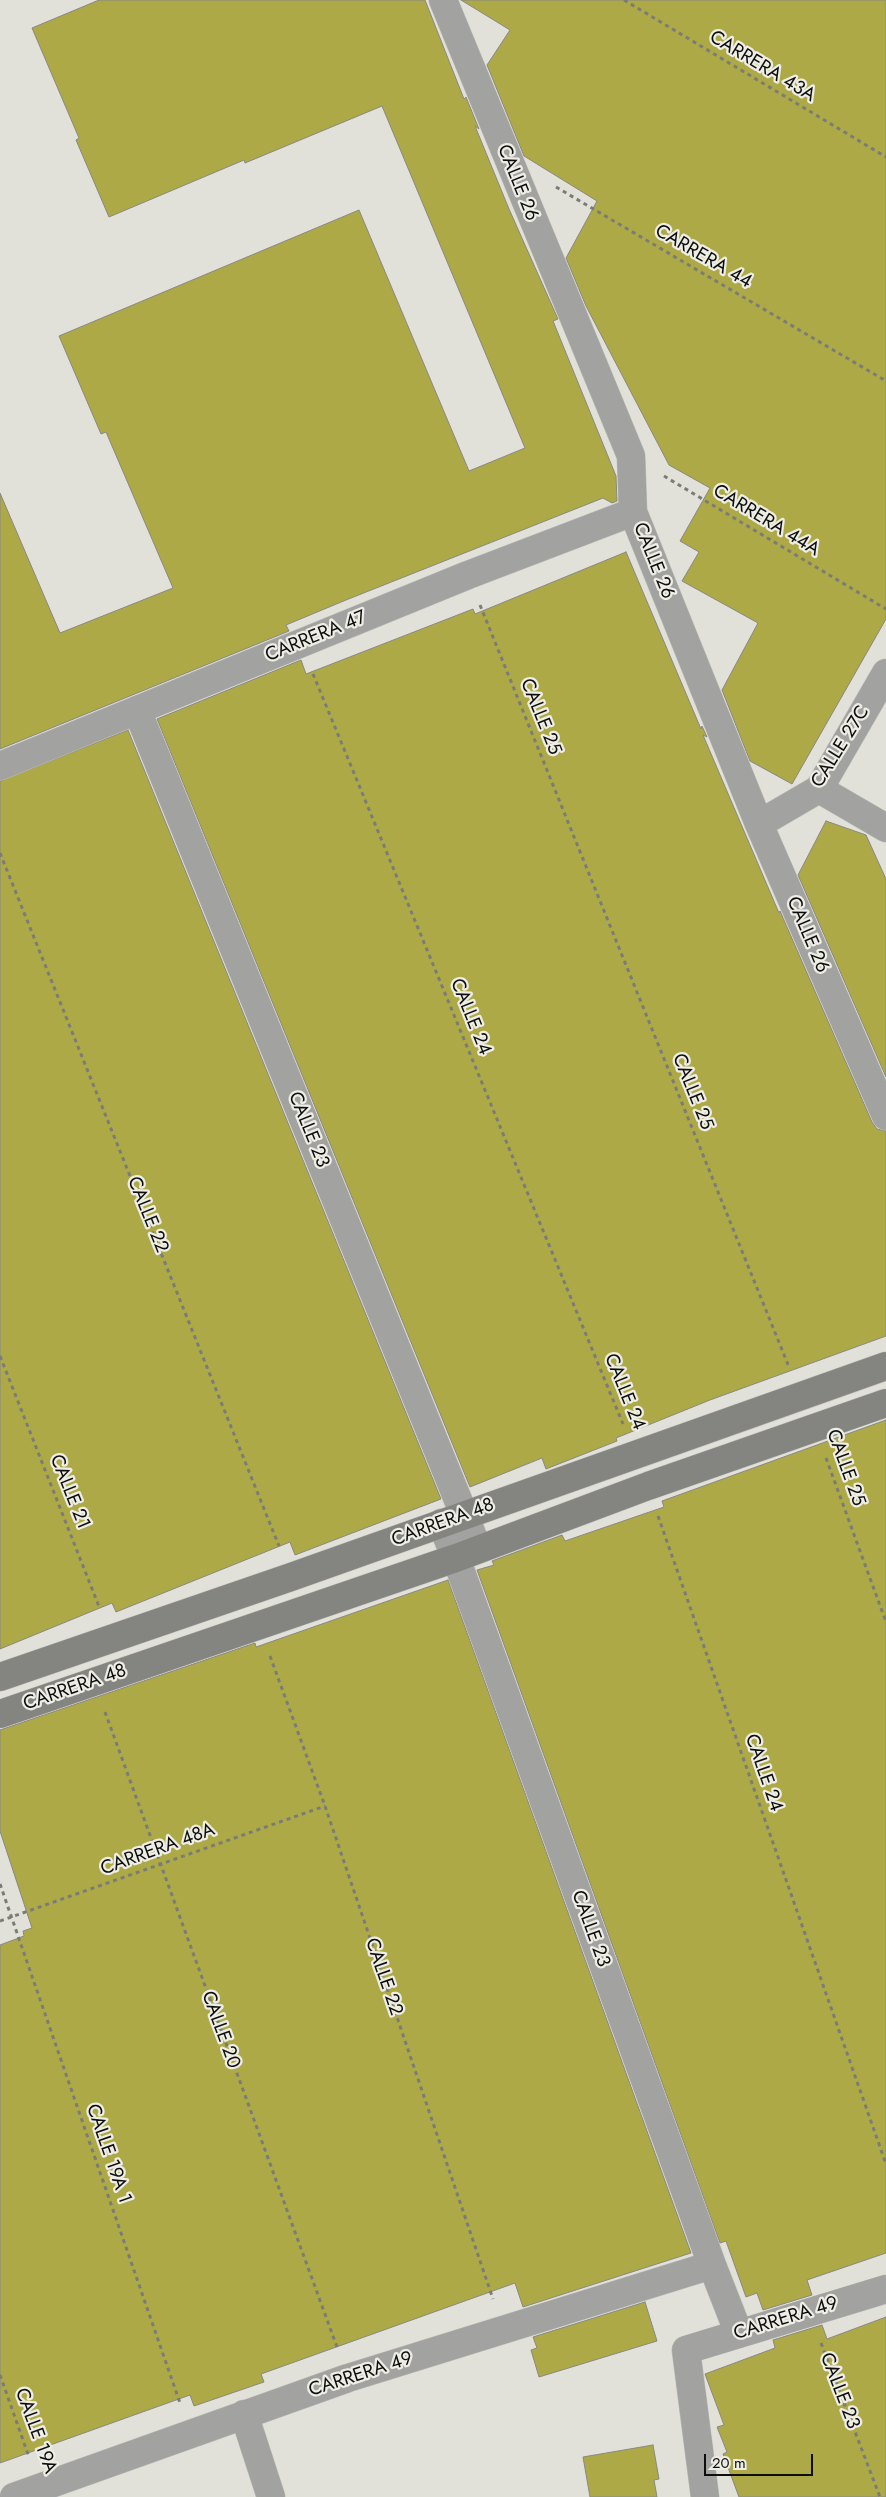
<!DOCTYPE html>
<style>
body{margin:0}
#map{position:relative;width:886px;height:2497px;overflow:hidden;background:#e1e1da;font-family:Jost,sans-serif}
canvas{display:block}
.scale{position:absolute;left:704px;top:2454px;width:109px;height:22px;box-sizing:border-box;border:2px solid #0e0e0c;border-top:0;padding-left:6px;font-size:15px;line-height:18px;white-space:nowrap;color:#0e0e0c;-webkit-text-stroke:4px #eeeee7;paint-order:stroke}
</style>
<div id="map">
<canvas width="886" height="2497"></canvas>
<div class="scale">20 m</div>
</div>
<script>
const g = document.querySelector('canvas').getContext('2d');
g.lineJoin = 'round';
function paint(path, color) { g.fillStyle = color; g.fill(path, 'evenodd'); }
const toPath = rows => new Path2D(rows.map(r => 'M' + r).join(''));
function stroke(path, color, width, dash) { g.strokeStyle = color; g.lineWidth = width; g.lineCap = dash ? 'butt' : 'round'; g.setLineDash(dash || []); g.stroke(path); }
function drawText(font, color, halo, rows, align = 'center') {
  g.font = font + ' Jost,sans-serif'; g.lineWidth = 4.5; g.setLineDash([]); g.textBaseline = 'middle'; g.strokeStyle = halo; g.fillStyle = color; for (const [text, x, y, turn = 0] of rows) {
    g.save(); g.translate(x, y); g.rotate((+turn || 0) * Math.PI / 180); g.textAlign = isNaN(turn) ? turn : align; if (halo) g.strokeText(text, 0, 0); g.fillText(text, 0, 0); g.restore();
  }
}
const building = toPath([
 [99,0,425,0,464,99,466,97,479,129,475,126,509,209,558,319,553,321,616,476,617,501,612,503,603,498,346,600,286,625,289,631,0,749,0,493,60,633,173,588,106,432,101,434,59,336,359,210,469,471,525,448,382,106,245,163,244,160,109,217,76,140,79,138,32,28,99,0],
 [461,0,886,0,886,619,792,784,750,761,722,690,758,623,682,581,699,552,680,541,710,488,669,465,586,306,566,258,597,201,524,156,487,65,510,30,461,0],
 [626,552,701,729,702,726,707,737,703,735,779,913,780,911,872,1122,877,1129,886,1131,886,1336,710,1400,616,1438,617,1441,546,1469,542,1458,470,1487,157,719,301,660,306,674,473,609,475,614,626,552],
 [128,730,441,1499,295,1555,290,1542,116,1612,112,1603,0,1649,0,781,128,730],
 [826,821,866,835,886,879,886,1077,798,875,826,821],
 [886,1420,886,2253,807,2280,812,2295,763,2310,757,2293,746,2297,726,2241,720,2243,477,1570,494,1565,492,1561,562,1535,565,1541,664,1507,662,1501,886,1420],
 [448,1580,691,2253,523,2307,515,2283,261,2374,264,2382,194,2406,190,2395,0,2463,0,1945,24,1936,23,1931,32,1928,0,1831,0,1730,255,1643,256,1647,448,1580],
 [645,2302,657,2341,539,2377,531,2350,537,2348,533,2337,645,2302],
 [886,2317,886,2497,739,2497,723,2454,727,2452,717,2427,724,2425,705,2374,775,2348,773,2340,822,2325,827,2339,886,2317],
 [653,2445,659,2479,654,2480,657,2497,590,2497,583,2457,653,2445]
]);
paint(building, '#ada947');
stroke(building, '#888882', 1);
const street = toPath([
 [443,0,631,456,633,512,759,824,886,1116],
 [137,710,478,1549],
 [0,766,468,575,633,512],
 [819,789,886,828],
 [759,824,819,789,886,673],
 [441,1523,456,1558,712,2265,739,2334],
 [244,2414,271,2497],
 [14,2497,348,2378,712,2265],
 [705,2497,686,2350,886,2289]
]);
const secondary = toPath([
 [0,1677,291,1577,886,1366],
 [0,1714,456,1558,648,1486,886,1403]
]);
stroke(street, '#bfbfb9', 29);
stroke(secondary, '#bfbfb9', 29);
stroke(toPath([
 [624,0,886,157],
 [556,187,886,381],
 [664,476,886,609],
 [480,605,789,1367],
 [313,674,623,1424],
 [0,853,279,1546],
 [0,1356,100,1609],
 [826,1458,886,1622],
 [658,1516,886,2164],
 [270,1656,325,1806,493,2299],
 [105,1712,337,2347],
 [0,1884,180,2403],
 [0,1921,325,1806],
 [821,2343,880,2497],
 [0,2375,29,2457]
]), '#7c7c77', 3, [4, 4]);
stroke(street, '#a2a2a0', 28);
stroke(secondary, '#848480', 28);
drawText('19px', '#0e0e0c', '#eeeee7', [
 ["CARRERA 43A",762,67,31],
 ["CALLE 26",517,183,68],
 ["CARRERA 44",703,257,30],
 ["CARRERA 44A",766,521,31],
 ["CALLE 26",653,561,68],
 ["CARRERA 47",316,637,-22],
 ["CALLE 25",540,717,68],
 ["CALLE 27C",841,747,-58],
 ["CALLE 26",807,935,67],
 ["CALLE 24",470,1017,68],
 ["CALLE 25",692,1092,68],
 ["CALLE 23",308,1130,68],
 ["CALLE 22",147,1215,68],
 ["CALLE 24",624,1392,68],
 ["CALLE 25",845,1468,70],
 ["CALLE 21",69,1492,68],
 ["CARRERA 48",443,1523,-20],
 ["CARRERA 48",75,1688,-19],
 ["CALLE 24",763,1773,71],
 ["CARRERA 48A",158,1850,-20],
 ["CALLE 23",590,1929,70],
 ["CALLE 22",383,1977,71],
 ["CALLE 20",220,2030,70],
 ["CALLE 19A 1",108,2154,71],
 ["CARRERA 49",786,2319,-17],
 ["CARRERA 49",361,2375,-18],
 ["CALLE 23",839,2391,69],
 ["CALLE 19A",35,2431,70]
]);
</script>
